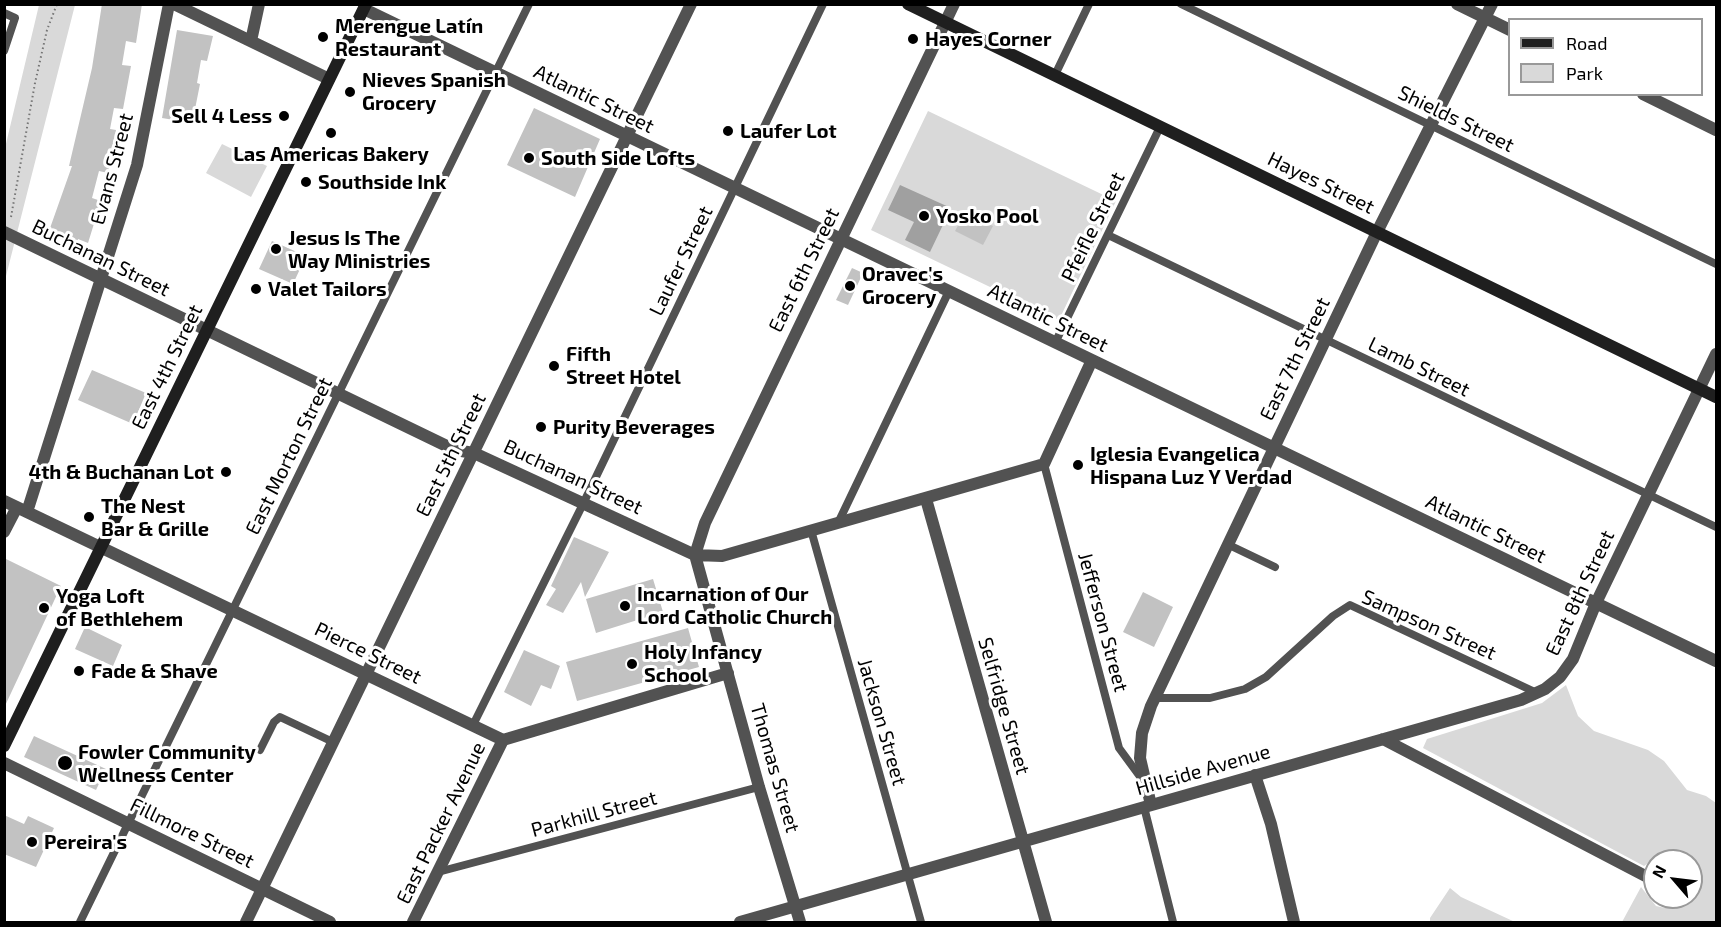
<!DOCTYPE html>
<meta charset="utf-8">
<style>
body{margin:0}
#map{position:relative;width:1721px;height:927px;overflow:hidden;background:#fff;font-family:"Exo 2",sans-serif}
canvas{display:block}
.frame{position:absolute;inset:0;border:6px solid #000;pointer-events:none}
.legend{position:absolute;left:1508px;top:18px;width:195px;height:78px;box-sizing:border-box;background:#fff;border:2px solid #999;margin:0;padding:8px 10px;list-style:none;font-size:18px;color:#000}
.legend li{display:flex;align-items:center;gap:12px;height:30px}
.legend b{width:30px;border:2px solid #999}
.north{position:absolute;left:1643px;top:849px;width:60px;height:60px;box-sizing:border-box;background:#fff;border:2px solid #999;border-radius:50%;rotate:298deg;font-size:16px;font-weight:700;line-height:24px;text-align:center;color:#000}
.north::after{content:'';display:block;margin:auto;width:21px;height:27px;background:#000;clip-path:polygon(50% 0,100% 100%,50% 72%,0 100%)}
</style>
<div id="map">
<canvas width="1721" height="927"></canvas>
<div class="frame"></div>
<ul class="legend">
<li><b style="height:8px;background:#1f1f1f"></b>Road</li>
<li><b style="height:16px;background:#d9d9d9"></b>Park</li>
</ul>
<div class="north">N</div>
</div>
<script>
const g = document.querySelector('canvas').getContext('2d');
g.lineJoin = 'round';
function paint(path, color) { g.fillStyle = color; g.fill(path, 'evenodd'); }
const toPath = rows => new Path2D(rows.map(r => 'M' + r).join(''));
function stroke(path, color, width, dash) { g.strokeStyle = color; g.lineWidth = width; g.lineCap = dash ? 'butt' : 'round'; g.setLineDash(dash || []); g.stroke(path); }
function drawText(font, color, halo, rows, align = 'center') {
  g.font = font + ' "Exo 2",sans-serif'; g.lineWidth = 6; g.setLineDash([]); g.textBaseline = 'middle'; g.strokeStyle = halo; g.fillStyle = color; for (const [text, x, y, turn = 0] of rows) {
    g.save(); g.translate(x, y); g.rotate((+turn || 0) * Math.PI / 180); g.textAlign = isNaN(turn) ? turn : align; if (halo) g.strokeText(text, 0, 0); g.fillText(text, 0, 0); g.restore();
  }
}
paint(toPath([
 [39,5,75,5,5,280,5,148],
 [928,111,1116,201,1059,320,871,230],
 [222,144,267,166,251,197,206,173],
 [1566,685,1578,716,1594,731,1648,750,1664,761,1687,790,1706,796,1716,803,1716,922,1622,922,1641,887,1656,906,1665,908,1681,901,1682,897,1691,897,1691,861,1653,860,1644,866,1423,748,1427,739,1542,703],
 [1450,888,1461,897,1515,922,1430,922,1430,918]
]), '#d9d9d9');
paint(toPath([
 [900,185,951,208,930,252,905,240,914,222,888,210]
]), '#a0a0a0');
paint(toPath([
 [102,4,142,4,136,43,126,41,122,65,131,66,123,109,114,108,110,129,116,130,108,173,99,171,92,198,101,201,88,243,78,239,77,244,51,236,52,232,49,231,72,166,69,166,92,68],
 [177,30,213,36,207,61,201,60,197,83,200,84,195,109,207,111,204,125,162,118],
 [534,108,600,139,575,197,507,165],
 [965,213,993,226,983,245,955,231],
 [272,241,306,256,293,284,259,269],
 [852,268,863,273,848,305,836,300],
 [92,370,146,393,133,424,78,400],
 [574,537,609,552,585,597,581,582,563,613,546,605,556,589,551,586],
 [4,558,61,586,4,708],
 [653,579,663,612,596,633,586,599],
 [1143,592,1173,607,1154,647,1123,632],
 [85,627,122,645,113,666,75,649],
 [688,628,699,667,577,701,566,662],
 [524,650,560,666,551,689,541,685,531,706,504,692],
 [34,736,106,769,96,790,24,757],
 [4,815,24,824,28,816,54,828,36,867,4,854]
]), '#c2c2c2');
stroke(toPath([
 [11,217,35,83,47,30,57,4]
]), '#747474', 2, [1.5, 3]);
stroke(toPath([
 [1181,4,1716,264],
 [4,13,15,18,4,51],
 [1055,75,1089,4],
 [1108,235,1716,527],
 [1055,343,1160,127],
 [1044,464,1119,748,1144,782],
 [839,521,949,291],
 [811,530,921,922],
 [1229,545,1275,567],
 [1155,698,1210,698,1245,689,1266,677,1333,616,1350,605,1537,693],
 [473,725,583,504,823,4],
 [260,750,274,722,280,717,333,742],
 [1144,807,1173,922],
 [438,872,759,787],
 [80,922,529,4]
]), '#525252', 8);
stroke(toPath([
 [174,4,329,79],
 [1457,4,1510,30],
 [364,9,1716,661],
 [251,41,259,4],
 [1643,94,1716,130],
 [4,232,455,450,474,453,695,555,722,556,1044,464,1092,360],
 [926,499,1046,922],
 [4,501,503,740,728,673],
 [27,512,137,165,169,4],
 [4,532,17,507],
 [1383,739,1655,881],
 [4,763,330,922],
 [1255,775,1271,824,1294,922],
 [1151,805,1140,758,1142,733,1151,706,1377,232,1492,4],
 [246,922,691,4],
 [413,922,503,740],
 [740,922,1521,700,1545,689,1560,677,1573,659,1596,603,1716,354],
 [800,922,759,787,695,555,705,523,954,4]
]), '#525252', 12);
stroke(toPath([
 [908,4,1716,397],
 [4,746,366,4]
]), '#1f1f1f', 12);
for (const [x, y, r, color] of [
 [323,37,6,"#000"],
 [913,39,6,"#000"],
 [350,92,6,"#000"],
 [284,116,6,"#000"],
 [728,131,6,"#000"],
 [331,133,6,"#000"],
 [529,158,6,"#000"],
 [306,182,6,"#000"],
 [924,216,6,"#000"],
 [276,249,6,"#000"],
 [850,286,6,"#000"],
 [256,289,6,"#000"],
 [554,366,6,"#000"],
 [541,427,6,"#000"],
 [1078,465,6,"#000"],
 [226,472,6,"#000"],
 [89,517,6,"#000"],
 [625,606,6,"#000"],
 [44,608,6,"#000"],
 [632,664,6,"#000"],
 [79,671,6,"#000"],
 [65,763,8,"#000"],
 [32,842,6,"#000"]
]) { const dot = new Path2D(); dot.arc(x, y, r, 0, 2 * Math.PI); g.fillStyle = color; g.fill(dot); stroke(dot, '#fff', 2); }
drawText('bold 20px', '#000', '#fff', [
 ["Merengue Latín",335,26],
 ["Restaurant",335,49],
 ["Hayes Corner",925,39],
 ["Nieves Spanish",362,80],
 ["Grocery",362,103],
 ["Sell 4 Less",272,116,"right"],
 ["Laufer Lot",740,131],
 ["Las Americas Bakery",331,154,"center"],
 ["South Side Lofts",541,158],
 ["Southside Ink",318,182],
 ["Yosko Pool",936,216],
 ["Jesus Is The",288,238],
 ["Way Ministries",288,261],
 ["Oravec's",862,274],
 ["Grocery",862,297],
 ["Valet Tailors",268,289],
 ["Fifth",566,354],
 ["Street Hotel",566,377],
 ["Purity Beverages",553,427],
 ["Iglesia Evangelica",1090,454],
 ["Hispana Luz Y Verdad",1090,477],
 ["4th & Buchanan Lot",214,472,"right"],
 ["The Nest",101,506],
 ["Bar & Grille",101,529],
 ["Incarnation of Our",637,594],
 ["Lord Catholic Church",637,617],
 ["Yoga Loft",56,596],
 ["of Bethlehem",56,619],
 ["Holy Infancy",644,652],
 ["School",644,675],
 ["Fade & Shave",91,671],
 ["Fowler Community",78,752],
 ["Wellness Center",78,775],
 ["Pereira's",44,842]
], 'left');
drawText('20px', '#000', '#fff', [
 ["Atlantic Street",594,99,26],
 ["Shields Street",1456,119,26],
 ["Evans Street",112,169,-75],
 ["Hayes Street",1321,183,26],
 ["Pfeifle Street",1093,227,-64],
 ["Buchanan Street",101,258,26],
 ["Laufer Street",681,261,-64],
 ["East 6th Street",804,270,-64],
 ["Atlantic Street",1048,318,26],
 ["East 7th Street",1295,359,-64],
 ["East 4th Street",167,367,-64],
 ["Lamb Street",1419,367,26],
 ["East 5th Street",451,455,-64],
 ["East Morton Street",289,456,-64],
 ["Buchanan Street",573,477,25],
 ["Atlantic Street",1486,529,26],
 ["East 8th Street",1580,593,-65],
 ["Jefferson Street",1103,622,75],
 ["Sampson Street",1429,625,24],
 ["Pierce Street",368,653,26],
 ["Selfridge Street",1004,706,74],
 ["Jackson Street",882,722,74],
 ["Thomas Street",775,768,74],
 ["Hillside Avenue",1203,770,-16],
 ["Parkhill Street",594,814,-15],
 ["East Packer Avenue",441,823,-64],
 ["Fillmore Street",192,833,26]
]);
</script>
